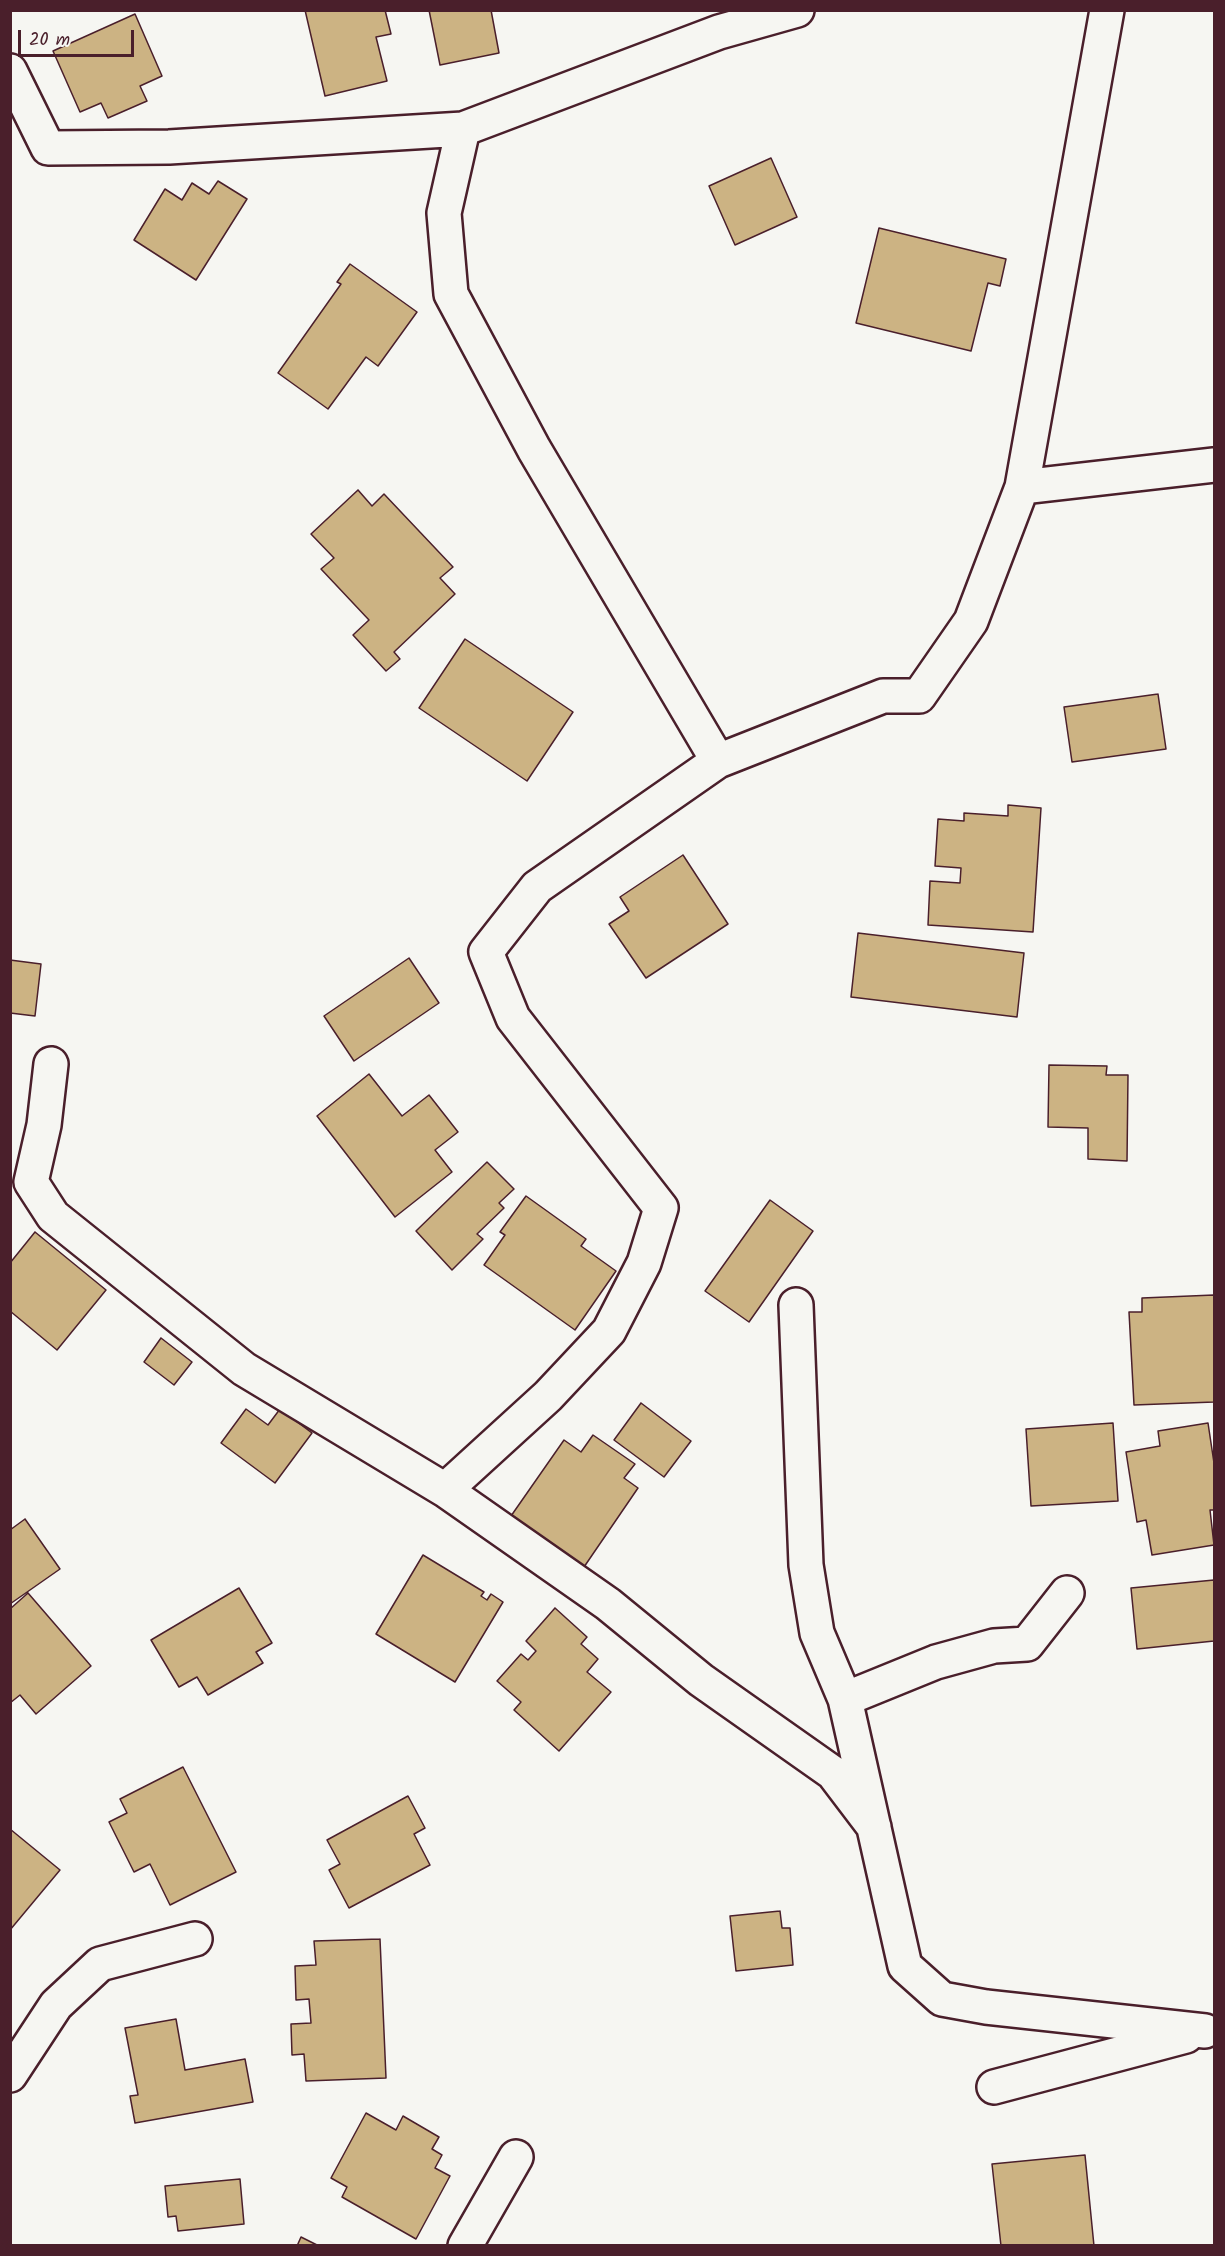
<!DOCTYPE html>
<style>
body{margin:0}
#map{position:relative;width:1225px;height:2256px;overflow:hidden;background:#f6f6f2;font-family:Kalam,sans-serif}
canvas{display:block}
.frame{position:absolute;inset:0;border:12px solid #4a1f2b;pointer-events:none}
.scale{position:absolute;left:18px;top:30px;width:116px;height:27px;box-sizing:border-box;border:3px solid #4a1f2b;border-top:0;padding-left:8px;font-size:18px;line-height:21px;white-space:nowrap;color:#4a1f2b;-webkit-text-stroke:4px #f6f6f2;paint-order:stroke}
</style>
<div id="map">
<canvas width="1225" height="2256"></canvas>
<div class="frame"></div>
<div class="scale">20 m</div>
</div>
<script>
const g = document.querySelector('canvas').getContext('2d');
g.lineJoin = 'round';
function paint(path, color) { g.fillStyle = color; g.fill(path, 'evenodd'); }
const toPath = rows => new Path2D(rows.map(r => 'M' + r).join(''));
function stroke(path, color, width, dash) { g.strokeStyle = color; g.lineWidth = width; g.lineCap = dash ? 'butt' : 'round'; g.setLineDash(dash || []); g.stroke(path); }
const building = toPath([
 [305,10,385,10,391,34,376,37,387,81,325,96,305,10],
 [429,10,491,10,499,53,440,65,429,10],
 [135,14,162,76,140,86,147,101,108,118,101,103,80,112,53,51,135,14],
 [771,158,797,217,735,245,709,186,771,158],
 [218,181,247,199,196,280,134,240,165,189,182,200,192,183,209,194,218,181],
 [879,228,1006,259,1000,286,988,283,971,351,856,323,879,228],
 [350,264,417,312,378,366,366,357,328,409,278,373,341,284,337,282,350,264],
 [358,490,372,506,384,494,453,567,440,578,455,594,394,652,400,659,386,671,353,635,369,620,321,569,334,558,311,534,358,490],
 [465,639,573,712,527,781,419,708,465,639],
 [1158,694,1166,749,1072,762,1064,707,1158,694],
 [1008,805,1041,808,1033,932,928,925,930,881,960,883,961,868,935,866,938,819,964,821,964,813,1008,816,1008,805],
 [683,855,728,924,646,978,609,924,629,911,620,897,683,855],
 [858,933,1024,953,1017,1017,851,997,858,933],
 [409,958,439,1003,354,1061,324,1016,409,958],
 [10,960,41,964,35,1016,10,1013,10,960],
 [1049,1065,1107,1066,1106,1075,1128,1075,1127,1161,1088,1159,1088,1128,1048,1127,1049,1065],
 [369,1074,402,1116,429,1095,458,1132,435,1150,452,1172,395,1217,317,1116,369,1074],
 [487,1162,514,1189,499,1203,504,1208,477,1234,483,1239,452,1270,416,1231,487,1162],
 [526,1196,586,1239,581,1246,616,1271,575,1330,484,1265,505,1235,500,1232,526,1196],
 [770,1200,813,1231,749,1322,705,1291,770,1200],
 [35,1232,106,1290,57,1350,10,1311,10,1263,35,1232],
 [1214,1295,1214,1402,1134,1405,1129,1312,1142,1312,1142,1298,1214,1295],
 [161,1338,192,1362,174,1385,144,1362,161,1338],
 [641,1403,691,1441,664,1477,614,1440,641,1403],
 [246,1409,268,1425,280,1409,312,1433,275,1483,221,1443,246,1409],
 [1113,1423,1118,1501,1031,1506,1026,1429,1113,1423],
 [1208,1423,1214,1463,1214,1510,1210,1510,1214,1545,1152,1555,1146,1520,1137,1522,1126,1452,1160,1446,1158,1431,1208,1423],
 [593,1435,635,1464,624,1478,638,1488,584,1567,511,1516,564,1440,581,1452,593,1435],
 [25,1519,60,1569,10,1604,10,1530,25,1519],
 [423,1555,484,1592,481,1596,487,1600,491,1594,503,1602,455,1682,376,1634,423,1555],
 [1214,1580,1214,1641,1137,1649,1131,1588,1214,1580],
 [239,1588,272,1643,256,1652,263,1663,208,1695,197,1677,179,1687,151,1640,239,1588],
 [28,1593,91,1666,36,1714,20,1695,10,1703,10,1609,28,1593],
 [555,1608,587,1637,581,1644,598,1659,587,1672,611,1692,559,1751,514,1710,521,1702,497,1681,521,1654,528,1660,536,1651,526,1641,555,1608],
 [183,1767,236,1872,170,1905,150,1864,134,1872,109,1822,127,1813,120,1799,183,1767],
 [408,1796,425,1828,414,1834,430,1865,349,1908,329,1870,340,1864,327,1840,408,1796],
 [10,1829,60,1870,10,1930,10,1829],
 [780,1911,782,1928,790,1928,793,1965,736,1971,730,1916,780,1911],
 [380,1939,386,2078,306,2081,304,2054,292,2055,291,2024,311,2023,309,1999,296,2000,295,1966,316,1965,314,1941,380,1939],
 [176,2019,185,2070,245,2059,253,2102,135,2123,130,2096,138,2095,125,2028,176,2019],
 [366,2113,396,2130,403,2116,439,2137,432,2149,442,2155,435,2168,450,2176,416,2239,342,2197,347,2187,331,2178,366,2113],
 [1085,2155,1094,2246,1001,2246,992,2164,1085,2155],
 [240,2179,244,2224,178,2231,176,2216,168,2217,165,2186,240,2179],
 [301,2237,319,2246,297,2246,301,2237]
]);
paint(building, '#ccb383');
stroke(building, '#4a1f2b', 1.5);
const minor = toPath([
 [10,71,48,148,169,147,463,129,719,32,797,10],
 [463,129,444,213,451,294,534,449,718,761,883,696,919,696,971,621,1022,487,1214,465],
 [1022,487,1107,10],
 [51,1064,44,1125,31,1182,53,1216,244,1369,445,1490,608,1604,701,1680,833,1773,874,1827],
 [796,1305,806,1565,817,1633,845,1699],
 [445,1490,548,1396,609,1331,644,1263,661,1208,513,1018,486,952,537,887,718,761],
 [1067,1593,1027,1644,994,1646,936,1662,845,1699,905,1966,942,1999,986,2007,1205,2031],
 [10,2075,56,2005,100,1964,195,1939],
 [994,2087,1186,2036],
 [465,2246,516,2157]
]);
stroke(minor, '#4a1f2b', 38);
stroke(minor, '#f6f6f2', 33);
</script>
